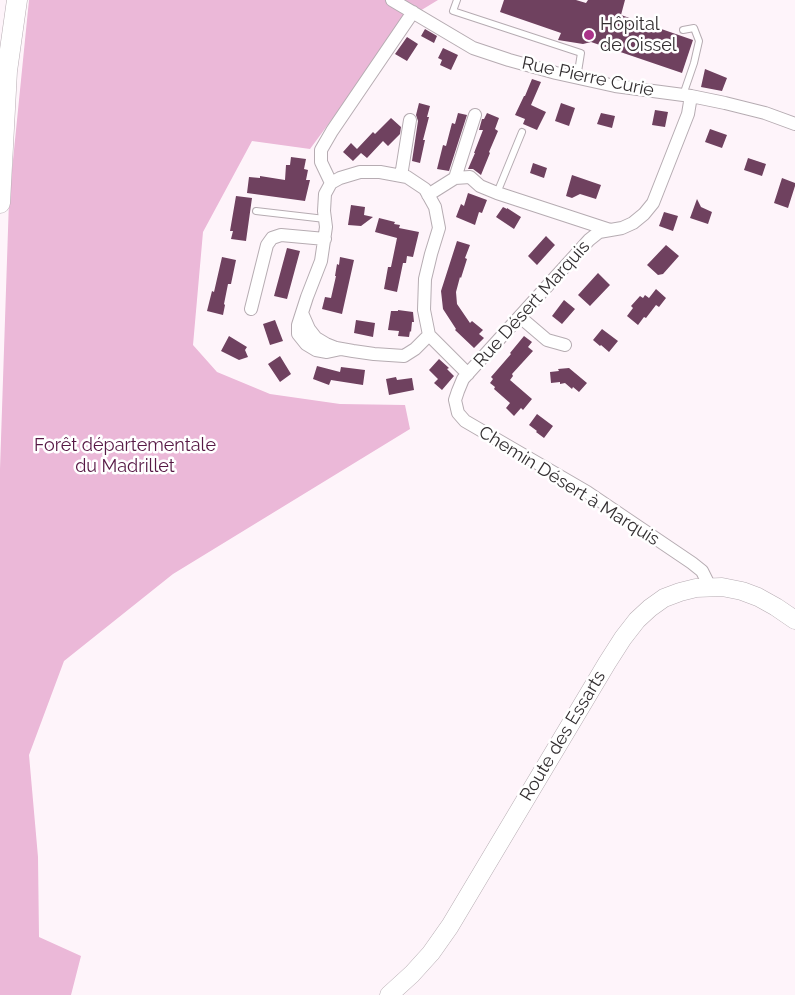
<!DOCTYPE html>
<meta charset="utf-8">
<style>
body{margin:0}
canvas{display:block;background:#fef4fa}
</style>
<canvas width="795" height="995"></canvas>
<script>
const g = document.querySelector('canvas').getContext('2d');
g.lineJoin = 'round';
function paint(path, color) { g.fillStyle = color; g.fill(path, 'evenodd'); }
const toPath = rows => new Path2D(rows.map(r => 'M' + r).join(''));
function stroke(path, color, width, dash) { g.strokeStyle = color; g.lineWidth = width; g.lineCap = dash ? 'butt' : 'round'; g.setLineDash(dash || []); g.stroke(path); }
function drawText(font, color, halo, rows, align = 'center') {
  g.font = font + ' Raleway,sans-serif'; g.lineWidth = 5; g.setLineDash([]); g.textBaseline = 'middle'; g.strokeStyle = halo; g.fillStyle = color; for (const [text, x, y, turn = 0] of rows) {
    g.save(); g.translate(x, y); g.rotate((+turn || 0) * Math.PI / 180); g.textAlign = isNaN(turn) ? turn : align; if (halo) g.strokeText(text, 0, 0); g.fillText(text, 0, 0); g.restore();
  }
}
paint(toPath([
 [29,0,438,0,405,20,310,149,252,141,203,232,193,345,217,372,270,394,340,404,405,405,410,429,173,574,64,661,29,755,38,857,39,937,81,956,71,995,0,995,0,469,9,200]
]), '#ebb8d8');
paint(toPath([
 [504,0,576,0,586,3,588,0,625,0,621,15,693,40,682,73,591,42,583,44,558,40,561,33,500,12],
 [425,29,437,36,434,43,421,36],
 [407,37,418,44,407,61,395,54],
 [443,48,458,55,451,70,440,65,442,60,438,58],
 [705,69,727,78,722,91,701,87],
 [532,79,541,82,531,105,546,112,537,130,523,124,525,119,515,115,524,96,525,96],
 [419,103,430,106,427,117,429,117,423,140,425,140,420,163,412,161,418,121,416,115],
 [561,103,575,108,569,126,555,121],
 [655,110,668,112,665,127,652,125],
 [458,113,467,115,449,171,437,169,443,145,446,146,452,123,455,124],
 [487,113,499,118,495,129,498,131,489,152,490,153,481,175,473,169,468,169,475,153,474,153,483,130,479,130,482,119,484,119],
 [601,113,615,116,612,128,597,124],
 [391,118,401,127,400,134,388,146,383,141,367,158,361,153,353,161,343,152,351,143,357,149,373,132,375,134],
 [710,129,727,135,722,148,705,142],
 [291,157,306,159,304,169,308,170,306,180,310,180,305,201,247,193,249,177,260,178,260,176,285,180,286,165,290,165],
 [748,158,766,164,762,176,744,170],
 [533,163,547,168,544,178,530,173],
 [572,175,601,185,596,199,580,194,572,198,566,196],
 [782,178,795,183,795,186,788,208,774,203],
 [468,193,487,200,482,213,479,212,475,225,456,217,461,204,464,206],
 [236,196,252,198,246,241,231,239,233,231,230,231],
 [697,199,701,207,712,212,708,224,690,218],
 [351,205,365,207,364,215,373,217,361,226,348,225],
 [503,207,507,209,507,208,521,217,514,229,496,217],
 [664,212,678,216,673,231,659,226],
 [379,218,395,222,394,224,400,225,399,228,419,232,413,257,407,256,406,263,403,263,397,292,384,289,388,267,391,267,397,238,375,232],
 [546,236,555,245,537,265,528,256],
 [457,241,470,245,465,258,467,259,461,278,460,277,456,292,457,304,470,323,472,321,483,330,479,334,484,338,474,348,455,330,456,329,443,309,441,291],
 [666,245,679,256,663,274,658,275,647,265],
 [287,248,300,251,287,299,274,296],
 [222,257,236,260,231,284,228,284,224,304,225,305,223,315,207,311,212,291,214,292],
 [340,257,354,260,342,314,322,309,325,297,331,298,336,276,335,276,337,264,339,265],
 [598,273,610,285,590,306,578,295],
 [656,289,666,298,659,307,656,305,646,318,644,317,638,325,627,316,633,308,631,306,640,296,643,298,645,295,649,298],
 [564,300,575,309,562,324,552,316],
 [398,310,413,312,414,322,412,322,411,332,410,331,409,337,398,336,399,331,388,330,391,311,398,311],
 [275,320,283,341,270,345,263,324],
 [356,320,375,323,373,337,354,333],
 [602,329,618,341,609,352,601,345,600,346,593,340],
 [229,336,247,347,245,350,248,357,239,360,221,351],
 [524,336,532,342,528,347,533,351,512,374,513,376,510,380,532,399,523,410,521,408,514,416,506,408,510,403,494,389,495,387,490,383,493,379,491,377,511,354,510,353],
 [280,356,291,374,280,382,268,364],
 [439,359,449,368,447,369,454,376,442,390,434,383,438,379,429,370],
 [317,366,340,372,341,367,365,370,363,385,331,380,329,385,313,379],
 [569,368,587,383,579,392,573,387,572,389,565,383,560,384,560,382,551,383,550,372,559,371,558,369],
 [396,377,397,380,412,378,414,390,389,395,386,379],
 [537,414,553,426,544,438,536,432,537,431,529,425]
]), '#6f415f');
const service = toPath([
 [457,0,453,11,581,53,577,78],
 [683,95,694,63,699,41,694,28,683,30],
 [497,193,522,132],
 [256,211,325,219]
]);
const minor = toPath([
 [392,0,473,48,509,60,556,73,615,86,691,96,725,103,765,113,795,124],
 [691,96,688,114,653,203,644,214,633,223,622,228,599,232,589,240,463,379,458,391,455,400,458,413,465,421,587,492,692,563,702,571,710,587],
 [401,176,410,120],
 [455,178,470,177,480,186,497,193,610,230],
 [331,183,340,178,360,172,380,172,407,177,425,189,435,207,439,228,431,254,425,279,424,310,429,335,468,374],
 [331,183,325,194,324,211,326,227,321,261,307,297,298,325,298,334,306,344,316,350,327,352,341,349],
 [331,183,321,162,321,150,332,131,413,12],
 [428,195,455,178,475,115],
 [251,309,267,245,272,238,281,235,325,239],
 [302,313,309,329,316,338,326,344,336,348,353,351,374,354,404,356,415,349,429,335],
 [520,317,547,340,565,345]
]);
const secondary = toPath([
 [389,995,412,974,431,953,450,926,607,663,623,638,637,620,650,608,664,598,680,592,696,588,722,587,742,591,758,597,776,607,795,620]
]);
const trunk = toPath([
 [0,203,7,71,17,0]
]);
stroke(service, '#b6acb2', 8);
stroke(minor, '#b6acb2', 14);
stroke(secondary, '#b6acb2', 19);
stroke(trunk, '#b6acb2', 21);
stroke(service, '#fff', 6);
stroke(minor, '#fff', 12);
stroke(secondary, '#fff', 18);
stroke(trunk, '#fff', 20);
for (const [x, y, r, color] of [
 [589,35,6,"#aa3389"]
]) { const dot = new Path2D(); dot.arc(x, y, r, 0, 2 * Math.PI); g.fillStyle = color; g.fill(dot); stroke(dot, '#fff', 2); }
drawText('18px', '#332f31', '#fff', [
 ["Hôpital",600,25],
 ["de Oissel",600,46]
], 'left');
drawText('18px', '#332f31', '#fff', [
 ["Rue Pierre Curie",588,77,12],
 ["Rue Désert Marquis",532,304,-48],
 ["Chemin Désert à Marquis",569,486,32],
 ["Route des Essarts",563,736,-59]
]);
drawText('18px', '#571945', '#fff', [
 ["Forêt départementale",125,446],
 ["du Madrillet",125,467]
]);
</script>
